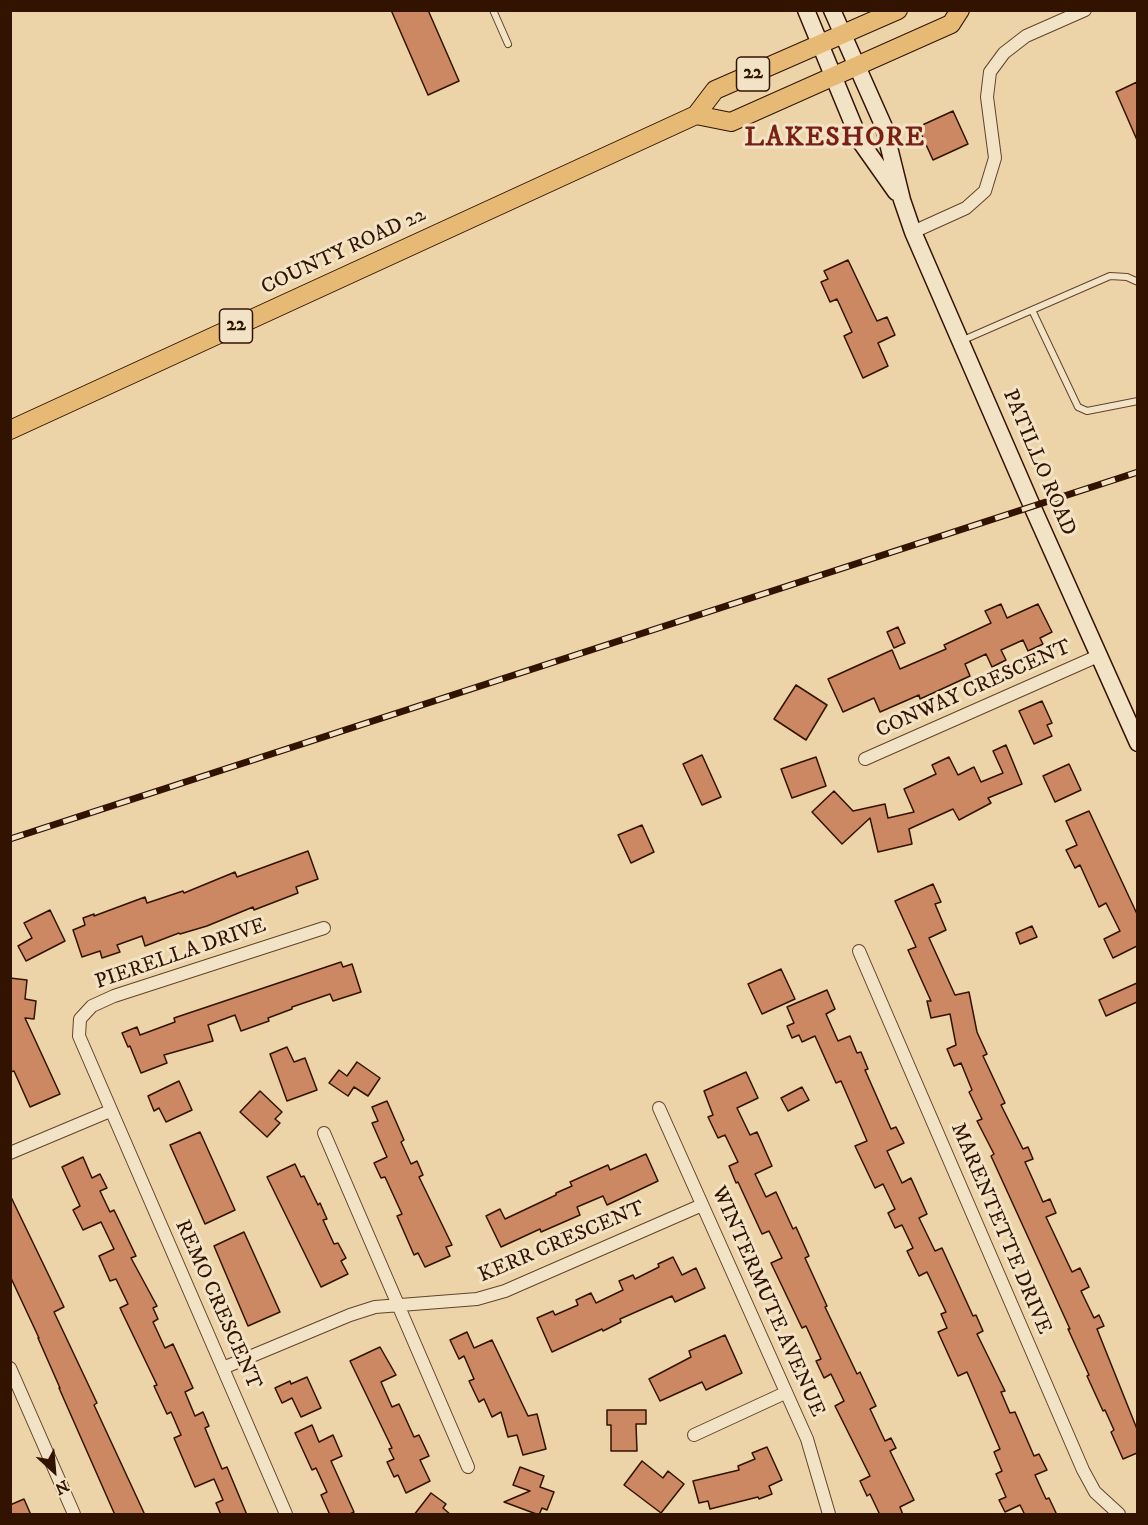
<!DOCTYPE html>
<style>
body{margin:0}
#map{position:relative;width:1148px;height:1525px;overflow:hidden;background:#edd4a8;font-family:"IM FELL DW Pica",serif}
canvas{display:block}
.frame{position:absolute;inset:0;border:12px solid #321300;pointer-events:none}
.north{position:absolute;left:24px;top:1441px;width:60px;height:60px;-webkit-text-stroke:4px #f3e3c6;paint-order:stroke;rotate:154deg;font-size:16px;font-weight:700;line-height:24px;text-align:center;color:#321300}
.north::after{content:'';display:block;margin:auto;width:21px;height:27px;background:#321300;clip-path:polygon(50% 0,100% 100%,50% 72%,0 100%)}
</style>
<div id="map">
<canvas width="1148" height="1525"></canvas>
<div class="frame"></div>
<div class="north">N</div>
</div>
<script>
const g = document.querySelector('canvas').getContext('2d');
g.lineJoin = 'round';
function paint(path, color) { g.fillStyle = color; g.fill(path, 'evenodd'); }
const toPath = rows => new Path2D(rows.map(r => 'M' + r).join(''));
function stroke(path, color, width, dash) { g.strokeStyle = color; g.lineWidth = width; g.lineCap = dash ? 'butt' : 'round'; g.setLineDash(dash || []); g.stroke(path); }
function drawText(font, color, halo, rows, align = 'center') {
  g.font = font + ' "IM FELL DW Pica",serif'; g.lineWidth = 6; g.setLineDash([]); g.textBaseline = 'middle'; g.strokeStyle = halo; g.fillStyle = color; for (const [text, x, y, turn = 0] of rows) {
    g.save(); g.translate(x, y); g.rotate((+turn || 0) * Math.PI / 180); g.textAlign = isNaN(turn) ? turn : align; if (halo) g.strokeText(text, 0, 0); g.fillText(text, 0, 0); g.restore();
  }
}
const building = toPath([
 [391,10,428,10,459,81,428,95,391,10],
 [1137,82,1137,140,1116,92,1137,82],
 [953,111,968,144,933,160,918,127,953,111],
 [848,260,877,321,887,317,895,335,878,343,888,366,863,378,844,336,852,332,837,299,830,302,821,282,828,279,824,271,848,260],
 [1001,604,1007,618,1038,604,1052,632,1040,638,1043,644,1028,651,1023,640,1001,650,1006,660,992,667,986,654,965,664,970,676,920,699,919,695,880,712,874,698,843,712,828,679,892,650,900,669,946,649,944,645,991,623,985,611,1001,604],
 [898,627,905,643,894,648,887,632,898,627],
 [796,685,827,705,806,740,774,719,796,685],
 [1042,701,1052,723,1047,725,1052,736,1034,744,1019,711,1042,701],
 [1006,745,1022,784,988,798,991,803,959,820,953,809,909,829,912,844,878,852,870,818,842,844,812,812,834,791,853,811,885,804,888,818,914,812,904,789,936,774,932,765,949,757,958,775,974,767,981,782,1003,773,993,751,1006,745],
 [702,755,721,797,702,805,683,764,702,755],
 [816,757,826,786,792,798,781,769,816,757],
 [1069,764,1081,790,1055,802,1043,776,1069,764],
 [1089,811,1137,914,1137,946,1113,958,1104,939,1120,931,1106,903,1099,907,1080,865,1075,868,1066,850,1077,845,1066,821,1089,811],
 [642,825,654,852,631,863,618,835,642,825],
 [308,851,318,879,296,887,298,893,254,910,253,907,207,926,180,934,179,933,145,946,142,936,117,945,120,952,102,958,100,951,82,957,73,930,85,925,83,918,94,914,94,916,145,897,147,903,183,891,184,893,235,872,237,877,308,851],
 [933,884,941,902,935,904,946,930,929,938,955,995,969,992,977,1032,987,1054,983,1056,1005,1103,1001,1105,1023,1149,1028,1147,1033,1159,1025,1162,1043,1202,1050,1199,1056,1213,1046,1217,1072,1272,1080,1268,1089,1287,1081,1291,1094,1318,1099,1315,1104,1326,1097,1329,1137,1429,1137,1453,1123,1459,1111,1432,1114,1430,1105,1410,1103,1411,1087,1376,1089,1375,1068,1329,1070,1329,991,1156,994,1154,977,1121,982,1119,969,1092,972,1090,961,1063,954,1066,947,1049,956,1045,950,1014,931,1018,927,1001,931,1001,908,950,916,947,895,901,933,884],
 [50,910,65,941,26,961,18,946,32,938,24,923,50,910],
 [1032,926,1037,937,1020,944,1016,933,1032,926],
 [341,962,343,967,352,964,361,992,333,1001,330,994,292,1007,292,1009,268,1018,269,1021,241,1031,235,1015,208,1025,213,1041,164,1055,167,1063,141,1073,130,1046,128,1047,122,1033,137,1027,140,1035,175,1022,174,1018,341,962],
 [781,969,795,999,762,1014,748,984,781,969],
 [10,978,27,980,25,999,36,1001,34,1019,25,1018,60,1094,30,1107,14,1071,10,1072,10,978],
 [1137,983,1137,1002,1106,1016,1099,1000,1137,983],
 [827,990,835,1009,826,1014,838,1041,850,1036,857,1053,861,1052,868,1069,865,1070,891,1129,896,1127,904,1143,887,1151,902,1183,911,1178,927,1214,919,1218,935,1251,942,1248,973,1316,976,1315,983,1331,977,1334,1005,1391,1001,1392,1010,1413,1015,1412,1034,1456,1039,1454,1047,1470,1035,1475,1046,1499,1049,1498,1057,1515,1025,1515,1020,1505,1005,1512,999,1500,1006,1497,996,1474,1002,1471,994,1452,1000,1449,967,1372,958,1376,938,1332,947,1328,941,1314,946,1312,927,1272,919,1276,907,1251,913,1248,902,1225,895,1228,888,1213,895,1209,883,1184,875,1188,855,1146,867,1141,841,1081,836,1083,815,1036,802,1042,799,1035,792,1038,787,1026,794,1023,787,1007,827,990],
 [287,1047,294,1062,305,1058,317,1090,287,1101,270,1054,287,1047],
 [357,1062,380,1078,368,1096,354,1087,348,1096,329,1083,339,1070,347,1076,357,1062],
 [746,1072,758,1098,737,1108,750,1135,757,1132,772,1166,755,1174,766,1197,776,1192,793,1229,796,1227,809,1256,805,1258,827,1306,825,1307,857,1374,860,1372,876,1406,870,1409,885,1441,891,1438,896,1448,890,1451,914,1500,900,1507,903,1515,880,1515,870,1494,867,1496,860,1481,870,1476,835,1406,844,1401,831,1374,824,1378,816,1361,821,1359,806,1326,802,1328,771,1263,782,1258,769,1231,762,1234,738,1182,736,1183,729,1166,738,1162,725,1135,718,1138,708,1117,713,1115,704,1091,746,1072],
 [179,1081,192,1110,166,1122,159,1108,154,1111,148,1096,179,1081],
 [802,1087,809,1100,788,1111,781,1098,802,1087],
 [260,1091,282,1112,275,1119,280,1123,267,1137,240,1112,260,1091],
 [387,1101,404,1140,401,1142,411,1164,417,1161,423,1175,419,1177,452,1245,446,1247,450,1256,425,1267,418,1253,414,1255,397,1216,402,1214,385,1177,381,1178,374,1163,387,1157,372,1123,378,1121,372,1107,387,1101],
 [200,1132,235,1210,205,1224,170,1145,200,1132],
 [646,1154,658,1181,607,1205,603,1196,577,1207,580,1215,541,1232,540,1229,501,1247,486,1216,500,1209,505,1219,556,1195,556,1193,572,1186,570,1182,608,1165,610,1170,646,1154],
 [83,1157,92,1178,100,1174,107,1188,100,1191,110,1212,114,1210,136,1256,131,1258,157,1306,153,1308,158,1319,153,1322,165,1348,173,1344,193,1388,185,1392,195,1416,203,1412,209,1426,205,1428,212,1445,222,1469,227,1467,247,1515,221,1515,216,1503,223,1500,214,1479,195,1487,174,1438,181,1435,171,1412,167,1414,154,1386,157,1385,120,1308,128,1304,116,1279,110,1281,99,1256,114,1249,101,1222,83,1230,73,1210,80,1206,62,1167,83,1157],
 [295,1164,301,1177,304,1176,318,1205,320,1203,327,1219,323,1220,334,1244,338,1243,346,1258,341,1261,348,1274,321,1287,267,1177,295,1164],
 [10,1195,64,1307,54,1312,97,1403,94,1405,145,1515,115,1515,59,1388,60,1388,38,1338,39,1338,10,1276,10,1195],
 [244,1232,280,1312,248,1326,214,1246,244,1232],
 [673,1257,682,1275,696,1268,705,1288,675,1302,672,1296,620,1319,621,1322,603,1331,602,1329,552,1352,537,1318,553,1311,555,1315,578,1305,576,1300,591,1293,596,1303,623,1290,619,1281,633,1275,635,1279,659,1267,658,1264,673,1257],
 [467,1332,474,1348,492,1340,528,1416,537,1414,546,1449,523,1455,517,1435,508,1437,501,1412,492,1417,484,1399,479,1402,469,1381,474,1379,464,1356,459,1359,450,1340,467,1332],
 [725,1335,742,1373,706,1390,702,1382,660,1401,649,1379,691,1357,689,1351,725,1335],
 [380,1347,396,1375,381,1382,392,1407,399,1404,414,1437,419,1435,429,1456,420,1460,430,1481,406,1493,398,1475,394,1477,387,1462,394,1459,389,1449,392,1448,350,1361,380,1347],
 [307,1377,321,1408,301,1417,292,1398,282,1403,275,1388,290,1381,291,1384,307,1377],
 [607,1410,646,1410,646,1424,636,1424,637,1451,611,1451,611,1425,607,1425,607,1410],
 [312,1425,319,1442,333,1435,342,1456,331,1461,354,1512,348,1515,330,1515,321,1495,327,1492,316,1468,312,1470,295,1433,312,1425],
 [767,1447,782,1480,769,1486,772,1494,759,1499,758,1497,710,1509,708,1501,699,1503,693,1481,739,1470,738,1466,755,1459,752,1453,767,1447],
 [642,1461,663,1478,668,1471,684,1484,661,1513,624,1485,642,1461],
 [520,1467,544,1476,540,1487,554,1492,547,1510,542,1508,539,1515,504,1502,530,1491,513,1485,520,1467],
 [431,1493,446,1504,443,1508,451,1515,414,1515,431,1493],
 [24,1499,31,1515,10,1515,10,1505,24,1499]
]);
paint(building, '#cc8862');
stroke(building, '#321300', 1.5);
const lane = toPath([
 [493,10,508,44],
 [1032,310,1078,407,1087,411,1138,401],
 [961,341,1110,276,1127,277,1138,282]
]);
const street = toPath([
 [913,232,966,208,985,191,995,158,987,97,990,72,1004,53,1026,36,1085,10],
 [865,759,1098,656],
 [859,951,1083,1470,1095,1492,1119,1514],
 [659,1108,807,1439,829,1514],
 [324,1133,468,1467],
 [10,1153,110,1111],
 [10,1368,74,1514],
 [223,1368,350,1315,375,1307,477,1299,505,1291,702,1205],
 [694,1435,785,1393],
 [286,1514,79,1036,80,1019,92,1006,114,996,324,928]
]);
const secondary = toPath([
 [806,10,860,141,896,192],
 [832,10,884,127,902,200,913,232,1032,506,1138,743]
]);
const primary = toPath([
 [696,115,731,122,951,24,960,10],
 [10,430,696,115,715,90,898,10]
]);
stroke(lane, '#61432a', 8);
stroke(street, '#61432a', 14);
stroke(secondary, '#321300', 19);
stroke(primary, '#321300', 20);
stroke(lane, '#f3e3c6', 6);
stroke(street, '#f3e3c6', 12);
stroke(secondary, '#f3e3c6', 16);
stroke(primary, '#e6ba74', 18);
const rail = toPath([
 [10,839,1138,472]
]);
stroke(rail, '#321300', 7);
stroke(rail, '#f3e3c6', 4.5, [14]);
for (const [x, y, w] of [
 [753,74,33],
 [236,326,33]
]) { const box = new Path2D(); box.roundRect(x - w / 2, y - 17, w, 34, 4.5); g.fillStyle = '#f3e3c6'; g.fill(box); stroke(box, '#321300', 1.5); }
drawText('bold 20px', '#321300', null, [
 ["22",753,74],
 ["22",236,326]
]);
drawText('21px', '#321300', '#f3e3c6', [
 ["COUNTY ROAD 22",344,252,-25],
 ["PATILLO ROAD",1038,463,67],
 ["CONWAY CRESCENT",974,690,-24],
 ["PIERELLA DRIVE",181,955,-19],
 ["MARENTETTE DRIVE",1000,1229,67],
 ["KERR CRESCENT",562,1243,-23],
 ["WINTERMUTE AVENUE",767,1302,66],
 ["REMO CRESCENT",217,1305,66]
]);
g.letterSpacing = '1.5px';
drawText('bold 27px', '#7a1f14', '#f3e3c6', [
 ["LAKESHORE",835,139]
]);
g.letterSpacing = '0px';
</script>
